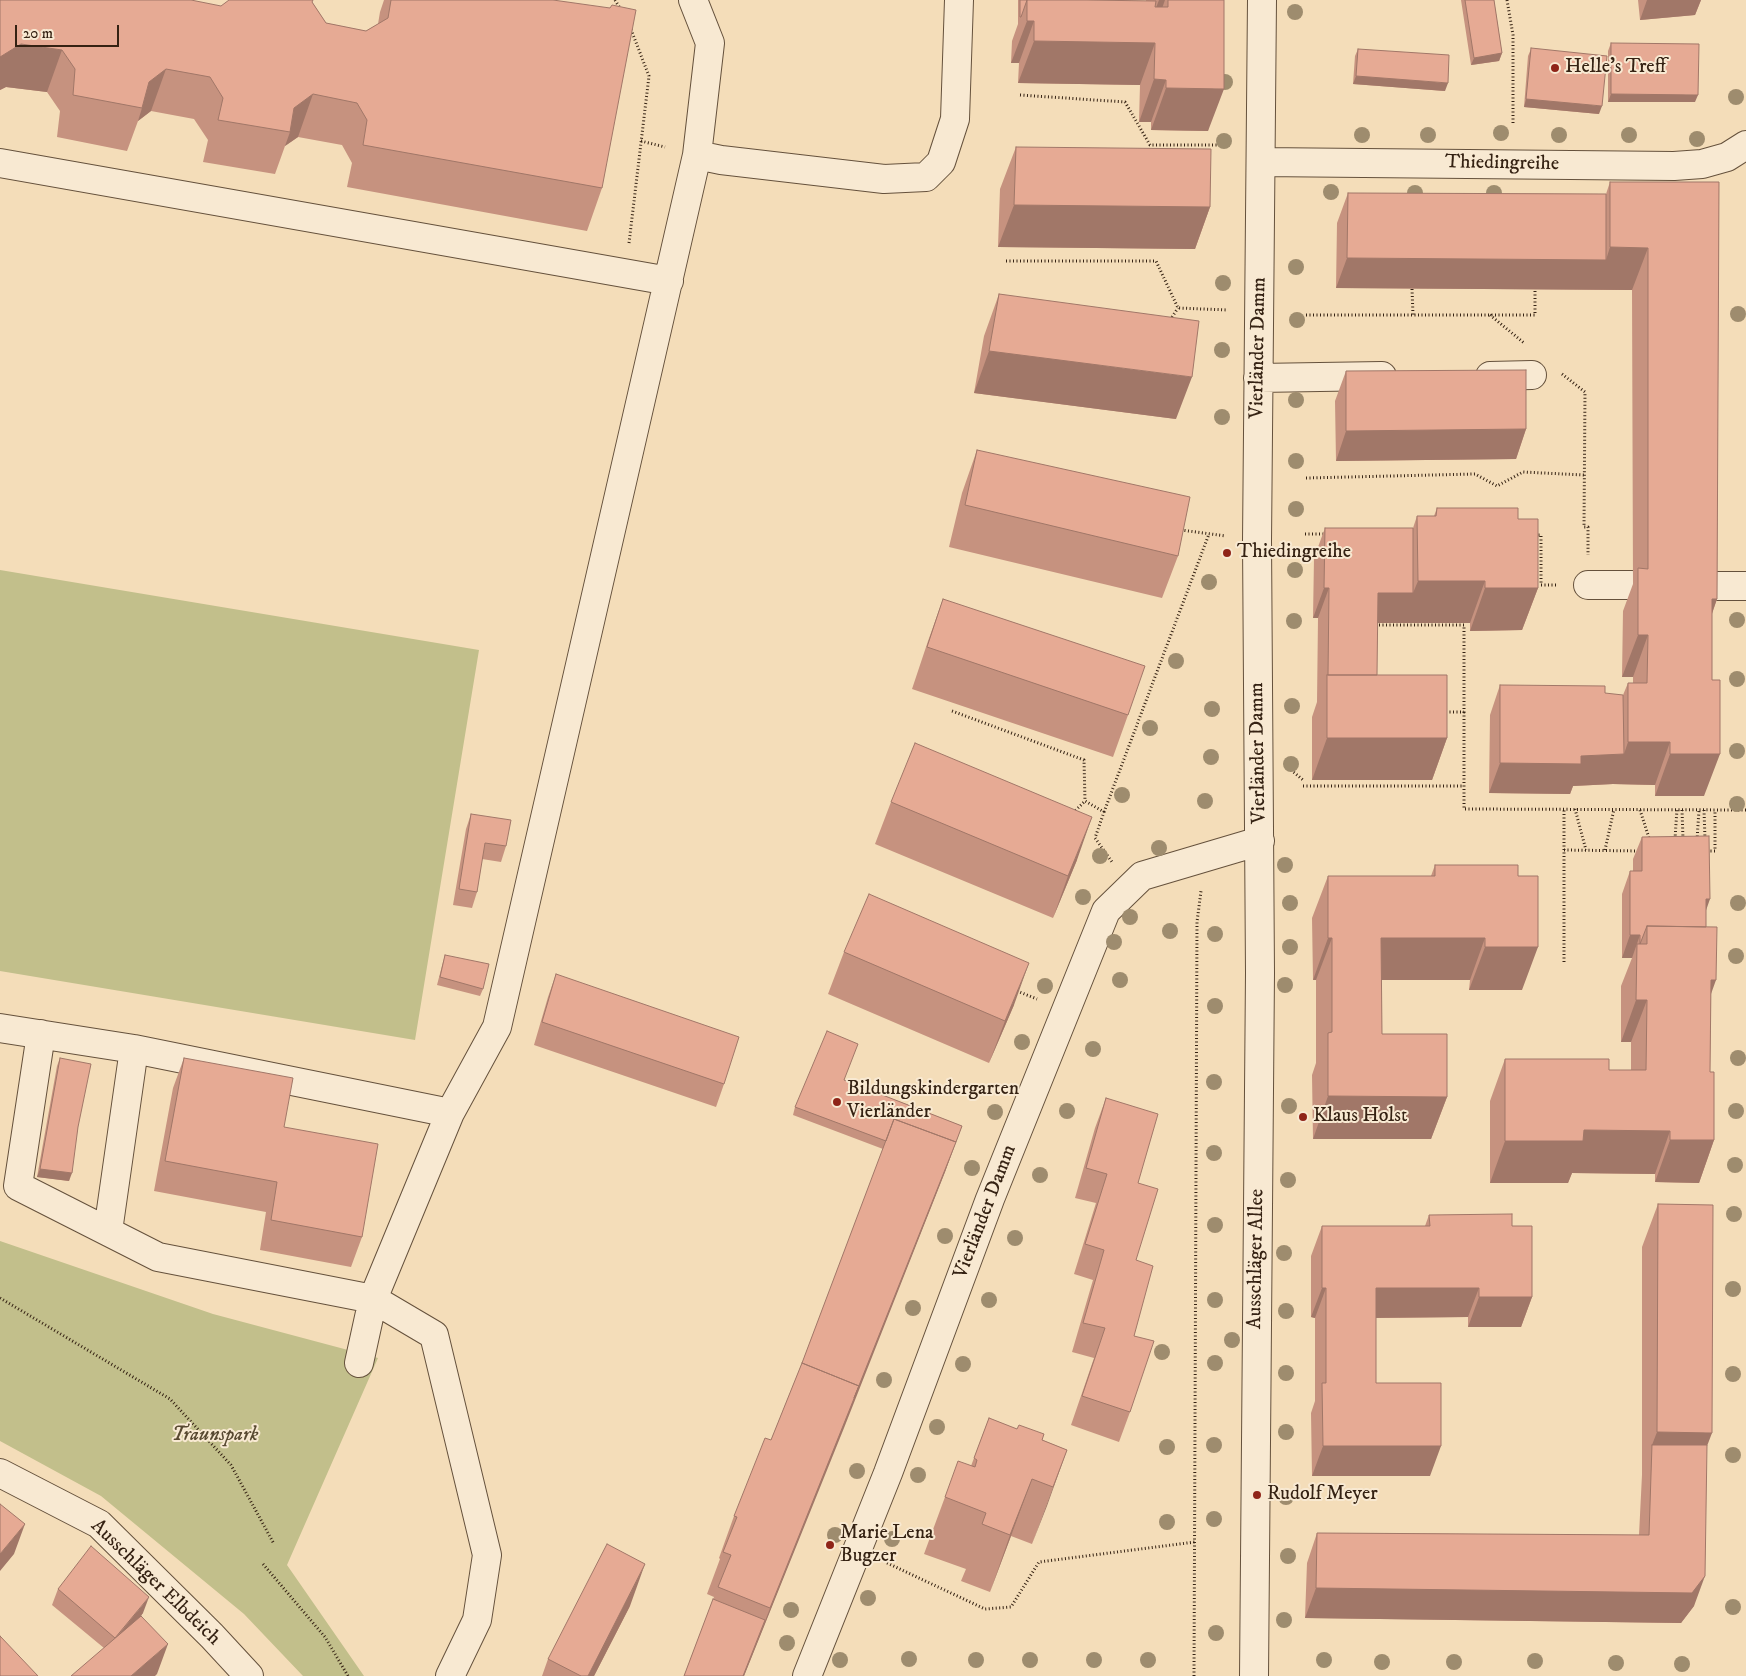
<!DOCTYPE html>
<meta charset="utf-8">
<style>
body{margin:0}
#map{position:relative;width:1746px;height:1676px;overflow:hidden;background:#f4ddb9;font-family:"IM FELL DW Pica",serif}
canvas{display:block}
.scale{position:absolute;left:15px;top:25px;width:104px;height:22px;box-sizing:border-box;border:2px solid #352213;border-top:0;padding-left:6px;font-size:15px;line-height:18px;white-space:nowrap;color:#352213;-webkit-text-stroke:4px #f8e9d2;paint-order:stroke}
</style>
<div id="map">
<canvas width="1746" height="1676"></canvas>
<div class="scale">20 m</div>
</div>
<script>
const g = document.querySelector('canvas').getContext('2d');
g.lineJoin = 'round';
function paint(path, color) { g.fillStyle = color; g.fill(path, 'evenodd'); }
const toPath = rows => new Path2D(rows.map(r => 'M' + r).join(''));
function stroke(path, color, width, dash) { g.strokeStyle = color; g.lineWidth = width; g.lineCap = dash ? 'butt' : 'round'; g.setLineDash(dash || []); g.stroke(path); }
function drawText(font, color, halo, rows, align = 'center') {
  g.font = font + ' "IM FELL DW Pica",serif'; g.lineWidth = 4; g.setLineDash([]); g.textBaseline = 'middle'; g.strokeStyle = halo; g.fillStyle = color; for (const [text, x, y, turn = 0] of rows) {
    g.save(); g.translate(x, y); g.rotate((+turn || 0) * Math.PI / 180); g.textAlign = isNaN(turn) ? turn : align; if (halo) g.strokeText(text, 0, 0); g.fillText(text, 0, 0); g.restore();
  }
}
paint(toPath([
 [0,570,479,650,415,1040,0,971],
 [0,1241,213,1314,378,1358,287,1565,364,1676,303,1676,244,1614,101,1496,0,1441]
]), '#c2bf8b');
const minor = toPath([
 [697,155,721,160,884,179,926,177,941,162,955,119,959,0],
 [1261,162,1674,166,1702,164,1727,157,1746,145],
 [0,163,669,281],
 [1490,376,1532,375],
 [1258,378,1382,376],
 [1588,585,1632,585],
 [1702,586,1746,586],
 [0,1028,134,1049,450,1113],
 [41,1034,18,1186,158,1257,373,1299,434,1335,487,1555,477,1620,450,1676],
 [108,1231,134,1049],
 [359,1363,373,1299,450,1113,497,1027,697,155,710,43,693,0],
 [0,1473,99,1524,212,1636,249,1676],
 [807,1676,888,1473,990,1199,1106,911,1142,876,1260,841],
 [1254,1676,1260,973,1257,541,1262,0]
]);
stroke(minor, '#65513c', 30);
stroke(toPath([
 [615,0,621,10],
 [1507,0,1513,35,1513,125],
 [1020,95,1125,102,1150,145,1230,145],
 [641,141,665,147],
 [629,243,649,76,630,27],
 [1006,261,1156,261,1178,308,1228,310],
 [1412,289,1413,315],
 [1306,315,1535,315,1535,289],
 [1490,315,1524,343],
 [1170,320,1178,308],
 [1562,374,1585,392,1584,527,1588,527,1588,555],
 [1306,478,1475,474,1497,486,1523,472,1584,475],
 [1181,530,1226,536],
 [1305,534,1325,534],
 [1535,535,1541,535,1541,585,1557,585],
 [1372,625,1464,625,1464,712,1372,712,1372,625],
 [952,711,1084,760,1085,801],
 [1464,712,1464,809,1746,810],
 [1291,770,1303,780],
 [1303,786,1464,786],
 [1575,809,1586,850],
 [1640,810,1649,838],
 [1682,810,1683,839],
 [1704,810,1705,839],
 [1104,812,1209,534],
 [1073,813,1085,801,1104,812,1095,838,1112,862],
 [1675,839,1677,809],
 [1697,840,1699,810],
 [1564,850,1641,851],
 [1605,850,1614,809],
 [1707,851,1715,851,1715,810],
 [1564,962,1564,809],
 [1017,991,1037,999],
 [0,1298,170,1399,231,1465,274,1544],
 [887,1563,985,1609,1011,1607,1039,1562,1195,1542],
 [263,1564,325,1637,348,1676],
 [1194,1676,1197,922,1201,891]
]), '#352213', 3, [1, 2.5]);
stroke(minor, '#f8e9d2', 28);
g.fillStyle = '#9e8c6e';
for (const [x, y] of [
 [1295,12],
 [1225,82],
 [1736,97],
 [1501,133],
 [1362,135],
 [1428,135],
 [1559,135],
 [1629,135],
 [1697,139],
 [1224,141],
 [1331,192],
 [1415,193],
 [1494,193],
 [1296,267],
 [1223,283],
 [1738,314],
 [1297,320],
 [1222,350],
 [1296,400],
 [1222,417],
 [1296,461],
 [1296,509],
 [1295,570],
 [1209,582],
 [1737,620],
 [1294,621],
 [1176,661],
 [1737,679],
 [1292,706],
 [1212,709],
 [1150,728],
 [1737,751],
 [1211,757],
 [1291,764],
 [1122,795],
 [1205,801],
 [1737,804],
 [1159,848],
 [1100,856],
 [1285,865],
 [1083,897],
 [1290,903],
 [1738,903],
 [1130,917],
 [1170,931],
 [1215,934],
 [1114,942],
 [1290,947],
 [1736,956],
 [1120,980],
 [1285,985],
 [1045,986],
 [1215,1006],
 [1022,1042],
 [1093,1049],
 [1738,1058],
 [1214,1082],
 [1289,1106],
 [1067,1111],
 [1736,1111],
 [995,1112],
 [1214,1153],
 [1735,1165],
 [972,1168],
 [1040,1175],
 [1288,1180],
 [1734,1214],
 [1215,1225],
 [945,1236],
 [1015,1238],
 [1284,1253],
 [1733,1289],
 [989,1300],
 [1215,1300],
 [913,1308],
 [1286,1311],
 [1232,1340],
 [1162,1352],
 [1215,1363],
 [963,1364],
 [1286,1373],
 [1733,1374],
 [884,1380],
 [937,1427],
 [1286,1432],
 [1214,1445],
 [1167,1447],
 [1733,1455],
 [857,1471],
 [918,1475],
 [1286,1497],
 [1214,1519],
 [1167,1522],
 [835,1535],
 [892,1539],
 [1288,1556],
 [868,1598],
 [1733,1607],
 [791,1610],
 [1284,1620],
 [1216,1633],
 [787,1643],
 [909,1659],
 [840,1660],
 [976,1660],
 [1030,1660],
 [1094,1660],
 [1148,1660],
 [1324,1660],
 [1535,1661],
 [1382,1662],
 [1454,1662],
 [1616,1663],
 [1682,1664]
]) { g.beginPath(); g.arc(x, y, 8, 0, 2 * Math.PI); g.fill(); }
paint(toPath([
 [0,0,221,6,312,2,326,23,366,31,378,24,380,12,384,0,553,0,602,188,587,231,347,187,352,163,342,145,298,137,285,146,275,174,203,162,208,140,194,119,151,111,138,121,127,151,57,137,60,111,47,92,6,87,0,90],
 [1018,0,1087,0,1146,1,1146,0,1224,0,1208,131,1151,130,1151,122,1139,122,1140,85,1018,83,1019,63,1011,63,1012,41,1018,24],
 [1461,0,1494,0,1502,53,1499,61,1471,65],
 [1638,0,1701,0,1695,15,1640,20],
 [1611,43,1695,102,1608,102,1608,51],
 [1358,49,1445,91,1353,84,1355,56],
 [1531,49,1599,114,1524,107,1528,56],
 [1016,147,1210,207,1195,249,998,247,1000,189],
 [1610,182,1719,182,1717,599,1712,614,1704,796,1655,796,1655,785,1613,784,1573,786,1570,794,1489,793,1490,715,1500,685,1623,695,1628,683,1633,683,1633,677,1622,677,1623,611,1633,584,1632,290,1336,288,1337,223,1348,193,1606,194],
 [999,294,1176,419,974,393,984,336],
 [1346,371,1526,429,1516,459,1336,461,1335,401],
 [977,450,1178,556,1162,598,949,547,962,493],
 [1437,508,1518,519,1538,588,1522,630,1470,631,1470,623,1377,623,1377,675,1447,738,1432,780,1312,780,1312,717,1317,702,1318,618,1313,618,1314,558,1325,528,1413,528,1417,516,1434,516],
 [943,599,1128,715,1113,757,912,689,928,641],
 [891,802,1077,860,1053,918,875,844],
 [471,814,506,846,501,862,482,859,477,892,472,908,453,905,466,829],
 [1642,837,1706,910,1706,927,1711,995,1710,1072,1714,1140,1699,1183,1655,1182,1655,1174,1572,1173,1568,1183,1490,1183,1490,1101,1505,1059,1609,1070,1631,1070,1631,1042,1621,1042,1621,986,1632,958,1622,958,1622,894,1630,871,1633,871,1633,859],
 [1435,865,1518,876,1522,990,1469,990,1470,980,1381,980,1382,1034,1447,1097,1431,1139,1313,1139,1312,1075,1316,1063,1316,980,1313,980,1312,918,1328,876,1431,876],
 [844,952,1014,1005,989,1063,828,994],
 [445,955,483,989,480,996,437,985,443,962],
 [556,974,724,1084,716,1107,534,1045,548,997],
 [60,1058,78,1127,69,1181,37,1177,57,1066],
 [184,1058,284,1127,362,1237,351,1267,260,1250,266,1212,154,1191,173,1088],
 [844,1080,962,1126,945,1172,744,1676,684,1676,714,1597,707,1594,720,1559,719,1558,734,1516,771,1440,802,1363,883,1149,793,1115,795,1107],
 [1106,1098,1138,1183,1134,1336,1130,1412,1119,1442,1071,1425,1094,1358,1072,1352,1093,1280,1074,1274,1096,1203,1075,1198,1095,1128],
 [1658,1204,1707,1445,1694,1606,1681,1623,1305,1618,1307,1563,1317,1533,1639,1535,1642,1475,1642,1247],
 [1429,1215,1512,1226,1532,1297,1521,1327,1468,1327,1468,1317,1376,1318,1376,1383,1430,1476,1312,1476,1311,1413,1315,1401,1315,1318,1311,1317,1311,1256,1322,1226,1425,1226],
 [989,1418,1067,1450,1032,1544,1011,1536,990,1592,961,1581,966,1569,924,1554,945,1497,971,1466],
 [58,1589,143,1613,140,1617,157,1674,104,1648,52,1605],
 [630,1606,594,1676,542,1676,548,1659]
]), '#c6927f');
paint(toPath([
 [1159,0,1165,0,1153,34,1146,34],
 [1647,0,1701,0,1695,15,1640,20],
 [1027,21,1034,21,1019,63,1011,63],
 [1034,41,1155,43,1140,85,1018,83],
 [21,44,62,50,47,92,6,87,0,90,0,57],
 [1502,53,1499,61,1471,65,1474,58],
 [166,69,151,111,138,121,142,108,149,82],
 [1356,76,1448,83,1445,91,1353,84],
 [1154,79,1166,80,1151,122,1139,122],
 [1166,88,1224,89,1208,131,1151,130],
 [313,94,298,137,285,146,290,132,294,108],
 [1611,94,1698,95,1695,102,1608,102],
 [1526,99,1602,106,1599,114,1524,107],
 [1014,205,1210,207,1195,249,998,247],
 [1610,247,1648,248,1632,290,1336,288,1347,258,1606,260],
 [989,351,1192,377,1176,419,974,393],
 [1526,429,1516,459,1336,461,1346,431],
 [1418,581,1485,581,1470,623,1367,623,1378,593,1413,593],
 [1324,588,1329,588,1318,618,1313,618],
 [1485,588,1538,588,1522,630,1470,631],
 [1712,599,1717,599,1702,641],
 [1638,635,1648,635,1633,677,1622,677],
 [1327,738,1447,738,1432,780,1312,780],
 [1628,742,1670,742,1655,785,1613,784,1573,786,1570,794,1489,793,1500,763,1581,756,1624,754],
 [1670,754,1720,754,1704,796,1655,796],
 [1092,817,1077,860,1053,918,1068,876],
 [1706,899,1710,899,1702,922],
 [1630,935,1640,935,1632,958,1622,958],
 [1328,938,1332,938,1316,980,1313,980],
 [1381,938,1485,938,1470,980,1366,980],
 [1485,947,1538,947,1522,990,1469,990],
 [1029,963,1014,1005,989,1063,1005,1021],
 [1711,980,1716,980,1701,1022],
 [1636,1000,1647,1000,1631,1042,1621,1042],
 [1328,1096,1447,1097,1431,1139,1313,1139],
 [1584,1130,1670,1131,1655,1174,1572,1173,1568,1183,1490,1183,1505,1141],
 [1670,1140,1714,1140,1699,1183,1655,1182],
 [956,1142,945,1172,844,1428,744,1676,743,1676],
 [40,1169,72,1173,69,1181,37,1177],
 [1322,1288,1326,1288,1315,1318,1311,1317],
 [1376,1288,1479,1288,1468,1317,1365,1318],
 [1479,1297,1532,1297,1521,1327,1468,1327],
 [1657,1432,1712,1433,1696,1475,1652,1445],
 [1323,1446,1441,1446,1430,1476,1312,1476],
 [1067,1450,1047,1506,1032,1544,1053,1487],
 [1032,1479,1011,1536,990,1592,1010,1535],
 [25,1524,14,1554,0,1571,0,1554],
 [645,1564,630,1606,594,1676,588,1676],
 [1705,1576,1694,1606,1681,1623,1305,1618,1316,1588],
 [149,1597,143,1613,110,1654,116,1638],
 [168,1644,157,1674,155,1676,131,1676]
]), '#a17768');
const building = toPath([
 [0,0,191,0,221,6,229,0,313,0,312,2,326,23,366,31,388,18,391,0,553,0,610,8,612,5,636,10,602,188,363,145,367,120,357,103,313,94,294,108,290,132,218,120,223,98,210,77,166,69,149,82,142,108,73,95,75,69,62,50,21,44,0,57,0,58,0,0],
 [1020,0,1027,0,1021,17,1020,17,1020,0],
 [1027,0,1087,0,1156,1,1155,7,1168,7,1168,0,1224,0,1224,89,1166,88,1166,80,1154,79,1155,43,1034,41,1034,21,1027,21,1027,0],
 [1465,0,1494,0,1502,53,1474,58,1465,0],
 [1611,43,1699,44,1698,95,1611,94,1611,43],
 [1531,48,1607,56,1602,106,1526,99,1531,48],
 [1358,49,1449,55,1448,83,1356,76,1358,49],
 [1016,147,1211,149,1210,207,1014,205,1016,147],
 [1610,182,1719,182,1717,599,1712,599,1712,680,1720,680,1720,754,1670,754,1670,742,1628,742,1628,683,1647,683,1648,635,1638,635,1638,568,1648,569,1648,248,1610,247,1610,182],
 [1348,193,1606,194,1606,260,1347,258,1348,193],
 [999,294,1199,321,1192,377,989,351,999,294],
 [1526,370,1526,429,1346,431,1346,371,1526,370],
 [977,450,1190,497,1178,556,965,505,977,450],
 [1437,508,1518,508,1518,519,1538,519,1538,588,1485,588,1485,581,1418,581,1417,516,1436,516,1437,508],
 [1325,528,1413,528,1413,593,1378,593,1377,675,1328,675,1329,588,1324,588,1325,528],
 [943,599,1145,666,1128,715,927,647,943,599],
 [1327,675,1447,675,1447,738,1327,738,1327,675],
 [1500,685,1605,686,1605,693,1623,695,1624,754,1581,756,1581,764,1500,763,1500,685],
 [915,743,1092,817,1068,876,891,802,915,743],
 [471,814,511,820,506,846,485,843,477,892,459,889,471,814],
 [1709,836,1710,899,1706,899,1706,927,1647,926,1640,944,1640,935,1630,935,1630,871,1642,871,1642,837,1709,836],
 [1435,865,1518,865,1518,876,1538,876,1538,947,1485,947,1485,938,1381,938,1382,1034,1447,1034,1447,1097,1328,1096,1328,1033,1332,1032,1332,938,1328,938,1328,876,1435,876,1435,865],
 [869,894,1029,963,1005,1021,844,952,869,894],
 [1647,926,1717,927,1716,980,1711,980,1710,1072,1714,1072,1714,1140,1670,1140,1670,1131,1584,1130,1583,1141,1505,1141,1505,1059,1609,1059,1609,1070,1646,1070,1647,1000,1636,1000,1637,944,1647,944,1647,926],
 [445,955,489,964,483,989,440,977,445,955],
 [556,974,739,1037,724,1084,542,1022,556,974],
 [827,1031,858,1044,844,1080,962,1126,956,1142,894,1119,886,1141,795,1107,827,1031],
 [60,1058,91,1064,78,1127,72,1173,40,1169,60,1058],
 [184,1058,293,1078,284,1127,378,1144,362,1237,271,1220,277,1182,165,1161,184,1058],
 [1106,1098,1158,1114,1138,1183,1158,1189,1136,1260,1153,1266,1134,1336,1154,1341,1130,1412,1082,1396,1105,1328,1083,1323,1104,1250,1085,1244,1107,1174,1086,1168,1106,1098],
 [894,1119,956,1142,854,1398,859,1386,802,1363,894,1119],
 [1658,1204,1713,1205,1712,1433,1657,1432,1658,1204],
 [1512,1214,1512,1226,1532,1226,1532,1297,1479,1297,1479,1288,1376,1288,1376,1383,1441,1383,1441,1446,1323,1446,1322,1383,1326,1383,1326,1288,1322,1288,1322,1226,1430,1226,1429,1215,1512,1214],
 [802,1363,859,1386,770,1608,718,1587,731,1555,723,1552,737,1517,734,1516,765,1438,771,1440,802,1363],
 [989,1418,1017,1429,1019,1425,1044,1434,1042,1440,1067,1450,1053,1487,1032,1479,1010,1535,982,1524,986,1513,945,1497,958,1461,975,1467,977,1460,974,1458,989,1418],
 [1652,1445,1707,1445,1705,1576,1692,1593,1316,1588,1317,1533,1649,1535,1652,1445],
 [0,1504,25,1524,0,1554,0,1504],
 [607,1544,645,1564,588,1676,581,1676,548,1659,607,1544],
 [91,1546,149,1597,115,1638,58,1589,91,1546],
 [713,1599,765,1620,743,1676,684,1676,713,1599],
 [141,1616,168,1644,131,1676,71,1676,141,1616],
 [0,1636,38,1676,0,1676,0,1636]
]);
paint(building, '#e6aa94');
stroke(building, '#a17768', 1);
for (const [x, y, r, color] of [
 [1555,68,5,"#8f2418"],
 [1227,553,5,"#8f2418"],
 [837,1102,5,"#8f2418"],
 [1303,1117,5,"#8f2418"],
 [1257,1495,5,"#8f2418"],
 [830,1545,5,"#8f2418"]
]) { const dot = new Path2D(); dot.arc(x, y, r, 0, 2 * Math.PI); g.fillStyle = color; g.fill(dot); stroke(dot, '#f8e9d2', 2); }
drawText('20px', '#352213', '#f8e9d2', [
 ["Helle's Treff",1565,68],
 ["Thiedingreihe",1237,553],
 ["Bildungskindergarten",847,1090],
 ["Vierländer",847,1113],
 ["Klaus Holst",1313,1117],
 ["Rudolf Meyer",1267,1495],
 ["Marie Lena",840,1534],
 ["Bugzer",840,1557]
], 'left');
drawText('20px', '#352213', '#f8e9d2', [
 ["Thiedingreihe",1502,164,1],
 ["Vierländer Damm",1259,348,-89],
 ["Vierländer Damm",1259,753,-91],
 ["Vierländer Damm",986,1212,-69],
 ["Ausschläger Allee",1257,1259,-89],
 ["Ausschläger Elbdeich",155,1583,44]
]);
drawText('italic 20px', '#584931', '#f8e9d2', [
 ["Traunspark",215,1436]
]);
</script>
